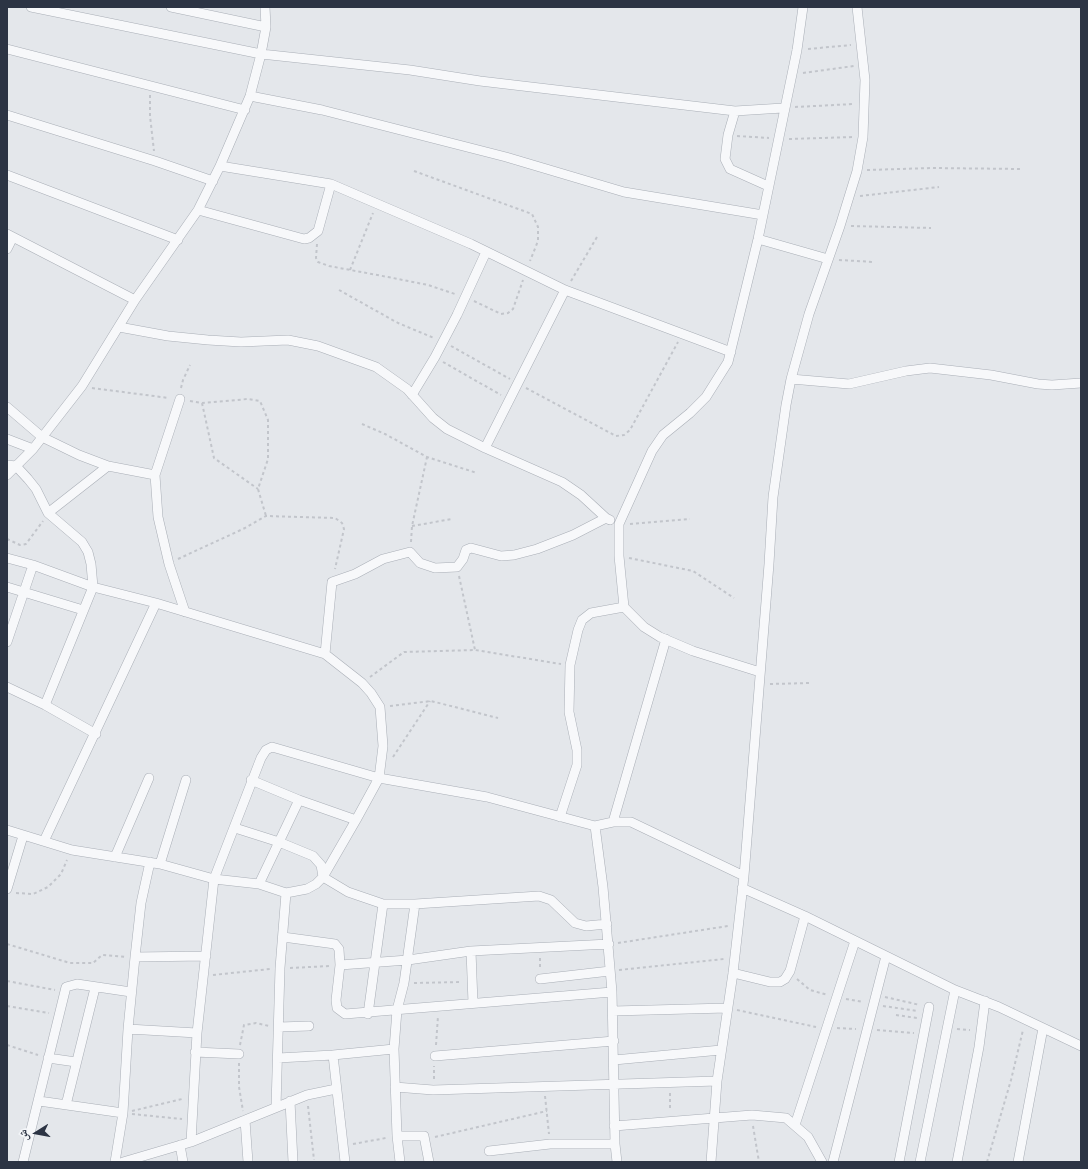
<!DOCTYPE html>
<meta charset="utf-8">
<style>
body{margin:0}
#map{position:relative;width:1088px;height:1169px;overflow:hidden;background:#e4e7eb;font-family:"Fira Sans","Noto Naskh Arabic",sans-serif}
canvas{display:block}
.frame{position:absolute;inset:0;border:8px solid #2c3444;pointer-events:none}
.north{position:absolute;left:16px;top:1113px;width:40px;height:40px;-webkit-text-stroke:3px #f4f6f9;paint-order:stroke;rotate:259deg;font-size:11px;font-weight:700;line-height:16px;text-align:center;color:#2c3444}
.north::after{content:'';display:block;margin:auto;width:14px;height:18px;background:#2c3444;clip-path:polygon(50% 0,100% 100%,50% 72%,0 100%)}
</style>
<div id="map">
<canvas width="1088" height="1169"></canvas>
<div class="frame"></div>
<div class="north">ش</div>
</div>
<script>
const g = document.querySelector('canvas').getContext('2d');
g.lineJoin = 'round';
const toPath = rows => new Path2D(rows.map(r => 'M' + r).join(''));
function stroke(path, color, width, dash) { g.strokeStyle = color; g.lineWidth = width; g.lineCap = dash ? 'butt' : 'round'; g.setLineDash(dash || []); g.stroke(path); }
const street = toPath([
 [31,7,261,54,410,70,480,81,735,111,783,108],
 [171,7,266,27],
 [7,49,245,110],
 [250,96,322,110,506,157,624,192,763,215],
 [735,111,728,135,725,159,730,169,768,186],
 [7,115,155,161,213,181],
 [220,166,331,184,471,244,565,290,731,352],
 [7,175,178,240],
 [198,210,304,239,309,238,318,231,331,184],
 [7,234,135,300],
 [758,239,828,259],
 [7,249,13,237],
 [119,327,168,336,208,340,241,342,288,340,318,346,376,367,407,389,433,418,447,429,485,448,562,482,581,495,606,518],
 [791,379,849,384,906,371,930,368,991,375,1038,384,1052,385,1081,383],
 [412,395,435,357,457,315,486,252],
 [7,407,42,437,79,455,108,466],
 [7,439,33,449],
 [485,448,565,290],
 [7,465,16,466,28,479,36,489,48,513,82,542,88,552,91,564,93,587,45,705],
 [7,475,33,449,82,386,135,300,198,210,220,166,250,96,261,54,266,27,265,7],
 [155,475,158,517,169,564,185,612],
 [48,513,108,466,155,475,180,399],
 [7,558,33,565,93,587,156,603,325,654,362,683,371,693,380,707,383,746,379,778,356,820,299,800,251,780],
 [7,587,83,610],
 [624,607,644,627,660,637,693,651,760,672],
 [7,642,33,565],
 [325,654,332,582,355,574,383,559,410,552,420,563,435,568,457,567,463,559,466,550,471,548,501,556,514,555,537,549,573,535,606,518,610,520],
 [7,687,45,705,96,734],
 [560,817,577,765,577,750,569,712,570,665,578,630,582,620,591,613,624,607,619,556,619,524,652,451,663,435,690,413,706,397,728,362,758,239,797,50,803,7],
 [613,822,666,639],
 [595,826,603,887,612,992,615,1144,617,1162],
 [235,828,279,842,313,856,321,865,323,877,348,892,383,904,415,904,539,896,551,900,575,923,586,926,607,924],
 [7,830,72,850,160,864,214,879,259,884,286,893,307,889,316,884,323,877,356,820],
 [44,841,156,603],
 [115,857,149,778],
 [160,864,186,780],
 [259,884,299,800],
 [742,888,805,916,955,990,999,1007,1081,1046],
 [7,889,23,836],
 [283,937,335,944,339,949,340,965,336,1000,337,1008,345,1014,612,992],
 [471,951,473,1003],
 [135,957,206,956],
 [340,965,408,960,471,951,609,944],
 [733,973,770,982,780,982,785,979,790,971,805,916],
 [540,979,610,971],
 [613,1011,727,1008],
 [368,1014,383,904],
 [279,1027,309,1026],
 [128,1029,197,1033],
 [195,1052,239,1054],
 [333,1055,345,1162],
 [435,1056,614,1041],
 [48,1058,76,1062],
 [278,1058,333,1055,394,1049],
 [614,1060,721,1050],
 [395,1087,433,1090,717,1081],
 [39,1101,123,1113],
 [290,1101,293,1162],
 [66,1105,95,988],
 [276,1107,280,968,286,893],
 [245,1120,248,1162],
 [795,1125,855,941],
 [614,1126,752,1115,786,1118,808,1137,822,1162],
 [397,1136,424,1136,429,1162],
 [191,1142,197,1033,214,879,261,758,266,750,272,747,379,778,487,797,595,826,613,822,631,822,744,876],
 [180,1145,183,1162],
 [489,1151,550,1144,615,1144],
 [23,1162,66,987,77,984,131,992],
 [115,1162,123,1113,128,1029,135,957,141,903,150,862],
 [123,1162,191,1142,307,1095,336,1089],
 [400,1162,397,1136,394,1049,397,1010,404,983,415,904],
 [711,1162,717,1081,733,973,744,876,769,564,773,497,786,405,791,379,809,314,840,226,857,171,863,137,865,80,857,7],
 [833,1162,886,956],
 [899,1162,929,1007],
 [920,1162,955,990],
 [957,1162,979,1047,985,1001],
 [1018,1162,1043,1028]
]);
stroke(street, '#a9aeb6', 10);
stroke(toPath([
 [808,49,851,45],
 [803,73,854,66],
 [150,95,150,116,154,151],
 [795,107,854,104],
 [737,136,769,138],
 [789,139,853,137],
 [867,170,932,168,1022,169],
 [414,171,532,214,538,227,538,241,530,261],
 [860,196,939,187],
 [851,226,931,228],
 [317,244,316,258,318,262,329,266,388,277,428,285,455,294],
 [839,260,874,262],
 [350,270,373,213],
 [571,281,597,237],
 [339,290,398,323,434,338],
 [474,301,501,314,508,313,513,309,523,280],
 [451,346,510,379],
 [443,362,501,395],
 [92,388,169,398],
 [181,388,183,380,190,365],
 [526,388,616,436,624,435,630,430,678,342],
 [190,401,202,403,248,399,260,401,268,420,268,459,258,489,266,516],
 [202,403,214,458,258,489],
 [362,424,385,434,427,457,477,473],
 [630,524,690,519],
 [412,526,452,519],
 [7,539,20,545,26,544,43,521],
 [411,542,412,526,427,457],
 [629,558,693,571,734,598],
 [178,559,245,528,266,516,335,518,342,523,344,529,335,569],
 [459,576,475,650],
 [370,677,404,652,475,650,561,664],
 [770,684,811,683],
 [390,706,431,701,498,718],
 [393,757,430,701],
 [16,893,33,894,48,887,61,874,67,860],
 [618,943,728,926],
 [7,944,70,963,93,963,102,955,126,957],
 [540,958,540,969],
 [290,968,330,966],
 [619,970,724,959],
 [213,975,270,969],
 [797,979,810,990,828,995],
 [7,981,55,990],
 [414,983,462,982],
 [885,997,920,1005],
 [846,999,863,1002],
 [7,1006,49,1013],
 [883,1006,918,1011],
 [737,1010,816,1027],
 [896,1015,917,1018],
 [837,1028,856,1029],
 [957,1029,970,1030],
 [877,1030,914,1033],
 [7,1045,38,1055],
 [240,1045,244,1025,256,1023,269,1026],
 [436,1045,438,1016],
 [239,1063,239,1087,243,1111],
 [434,1079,434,1066],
 [670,1093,670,1111],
 [545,1096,549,1134],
 [308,1106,314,1160],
 [132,1111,182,1099],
 [132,1114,182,1119],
 [753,1126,759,1162],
 [435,1137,547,1111],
 [353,1144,386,1138],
 [987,1162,1011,1080,1023,1030]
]), '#c2c5cb', 2, [3, 3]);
stroke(street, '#f7f8fa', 9);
</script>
